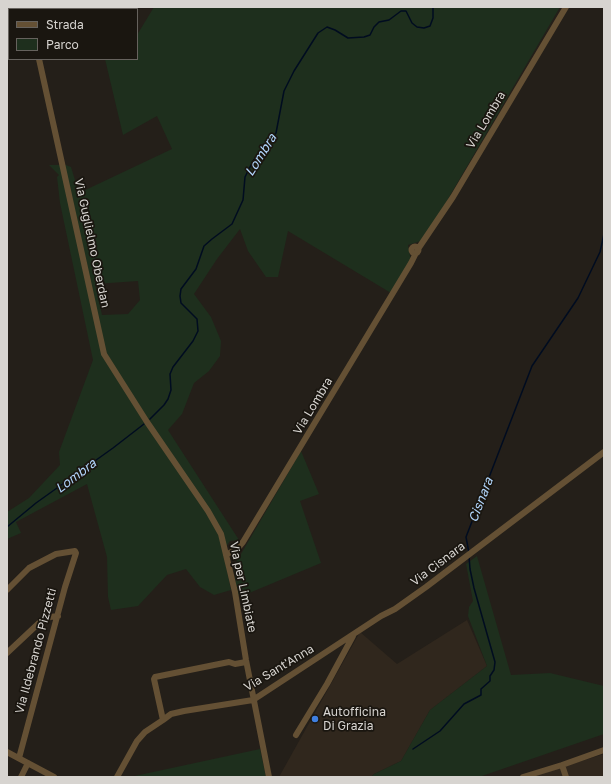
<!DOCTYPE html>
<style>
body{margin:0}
#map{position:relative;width:611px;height:784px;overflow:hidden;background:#241f19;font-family:"Golos Text",sans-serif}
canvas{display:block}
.frame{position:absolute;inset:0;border:8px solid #d7d4d0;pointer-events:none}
.legend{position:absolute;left:8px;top:8px;width:130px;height:52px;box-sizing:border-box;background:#1a1610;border:1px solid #66625d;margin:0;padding:5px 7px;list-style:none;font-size:12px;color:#d7d4d0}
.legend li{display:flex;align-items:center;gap:8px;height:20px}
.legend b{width:20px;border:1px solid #66625d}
</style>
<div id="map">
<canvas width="611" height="784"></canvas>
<div class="frame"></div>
<ul class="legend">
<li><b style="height:5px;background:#645034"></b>Strada</li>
<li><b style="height:11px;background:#1e2f1d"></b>Parco</li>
</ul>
</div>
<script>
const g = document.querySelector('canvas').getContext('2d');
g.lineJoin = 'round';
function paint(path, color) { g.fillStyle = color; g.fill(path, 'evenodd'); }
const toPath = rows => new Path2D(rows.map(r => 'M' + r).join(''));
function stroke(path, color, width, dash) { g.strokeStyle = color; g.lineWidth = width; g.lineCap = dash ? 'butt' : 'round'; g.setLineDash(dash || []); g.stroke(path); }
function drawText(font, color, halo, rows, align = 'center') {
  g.font = font + ' "Golos Text",sans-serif'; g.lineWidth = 3.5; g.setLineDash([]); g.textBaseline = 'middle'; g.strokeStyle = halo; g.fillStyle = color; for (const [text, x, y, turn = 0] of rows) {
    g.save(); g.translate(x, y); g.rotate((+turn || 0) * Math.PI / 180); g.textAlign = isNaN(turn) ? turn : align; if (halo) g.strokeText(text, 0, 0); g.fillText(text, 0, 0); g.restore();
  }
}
paint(toPath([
 [467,620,487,666,430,710,401,761,374,774,371,777,279,777,360,632,397,664],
 [604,754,604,777,531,777]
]), '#30271d');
paint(toPath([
 [154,7,560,7,424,240,408,245,411,261,391,293,288,231,278,277,266,277,248,251,240,229,217,259,194,294,211,317,221,341,220,356,209,371,194,383,182,414,168,430,239,540,230,541,223,551,231,590,214,595,200,587,186,569,167,575,138,606,111,610,108,597,107,557,87,484,16,522,21,533,7,539,7,512,29,498,60,465,59,452,93,360,60,203,57,177,59,175,49,165,66,165,71,167,79,193,172,149,157,116,123,135,105,59,137,59,137,35],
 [138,281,140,300,128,314,102,315,95,284],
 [301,451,319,494,300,501,321,563,242,596,237,594,234,566],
 [477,556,511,675,550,673,604,686,604,734,479,777,371,777,374,774,401,761,430,710,487,666,468,616,469,607,473,601,466,564],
 [260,749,266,777,130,777]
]), '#1e2f1d');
stroke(toPath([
 [150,419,164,405,168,399,171,390,170,374,173,367,193,341,198,331,197,319,181,303,180,296,181,289,196,269,204,246,212,239,232,224,243,200,245,177,253,161,276,133,284,91,294,71,318,33,327,27,335,30,348,38,364,37,370,35,374,27,379,22,389,20,401,11,406,11,412,23,417,27,424,28,430,26,433,18,433,7],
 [7,527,36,503,113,448,144,424],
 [469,553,466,537,532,366,578,298,600,252,604,234],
 [413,749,440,731,464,704,481,695,481,689,490,681,490,676,494,670,495,662,474,588,470,569,469,556]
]), '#000c20', 1.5);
stroke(toPath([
 [27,7,28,9],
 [45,9,48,7],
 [7,45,9,45],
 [39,59,104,354,147,422,208,511,221,534,235,592,246,660,269,777],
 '411.5 250a3.5 3.5 0 1 1 7 0a3.5 3.5 0 1 1-7 0Z',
 [418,249,453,197,566,7],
 [226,555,238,548,243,542,411,263,416,253],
 [7,590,29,568,56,554,75,551,76,553,65,587,19,758],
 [7,653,40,622,50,617,58,616],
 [163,720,154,679,155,677,229,662,235,664,246,662],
 [296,735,327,684,353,636],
 [7,752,54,777],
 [562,765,566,777],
 [21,777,28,763],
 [117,777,137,741,145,732,163,720,171,714,184,711,253,700,381,616,395,609,426,587,604,452],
 [523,777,562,765,604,750]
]), '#645034', 6);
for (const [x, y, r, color] of [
 [315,719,4,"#3f7fe0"]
]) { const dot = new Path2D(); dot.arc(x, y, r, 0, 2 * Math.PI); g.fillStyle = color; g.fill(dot); stroke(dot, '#1a1610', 1.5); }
drawText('12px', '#d7d4d0', '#1a1610', [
 ["Via Lombra",486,120,-59],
 ["Via Guglielmo Oberdan",92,243,78],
 ["Via Lombra",313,406,-59],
 ["Via Cisnara",438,564,-37],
 ["Via per Limbiate",243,587,78],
 ["Via Ildebrando Pizzetti",36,651,-75],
 ["Via Sant'Anna",279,668,-31]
]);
drawText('12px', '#d7d4d0', '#1a1610', [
 ["Autofficina",323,712],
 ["Di Grazia",323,726]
], 'left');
drawText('italic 13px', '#b1d5fb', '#1a1610', [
 ["Lombra",261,155,-58],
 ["Lombra",76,476,-37],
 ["Cisnara",481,500,-69]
]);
</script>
